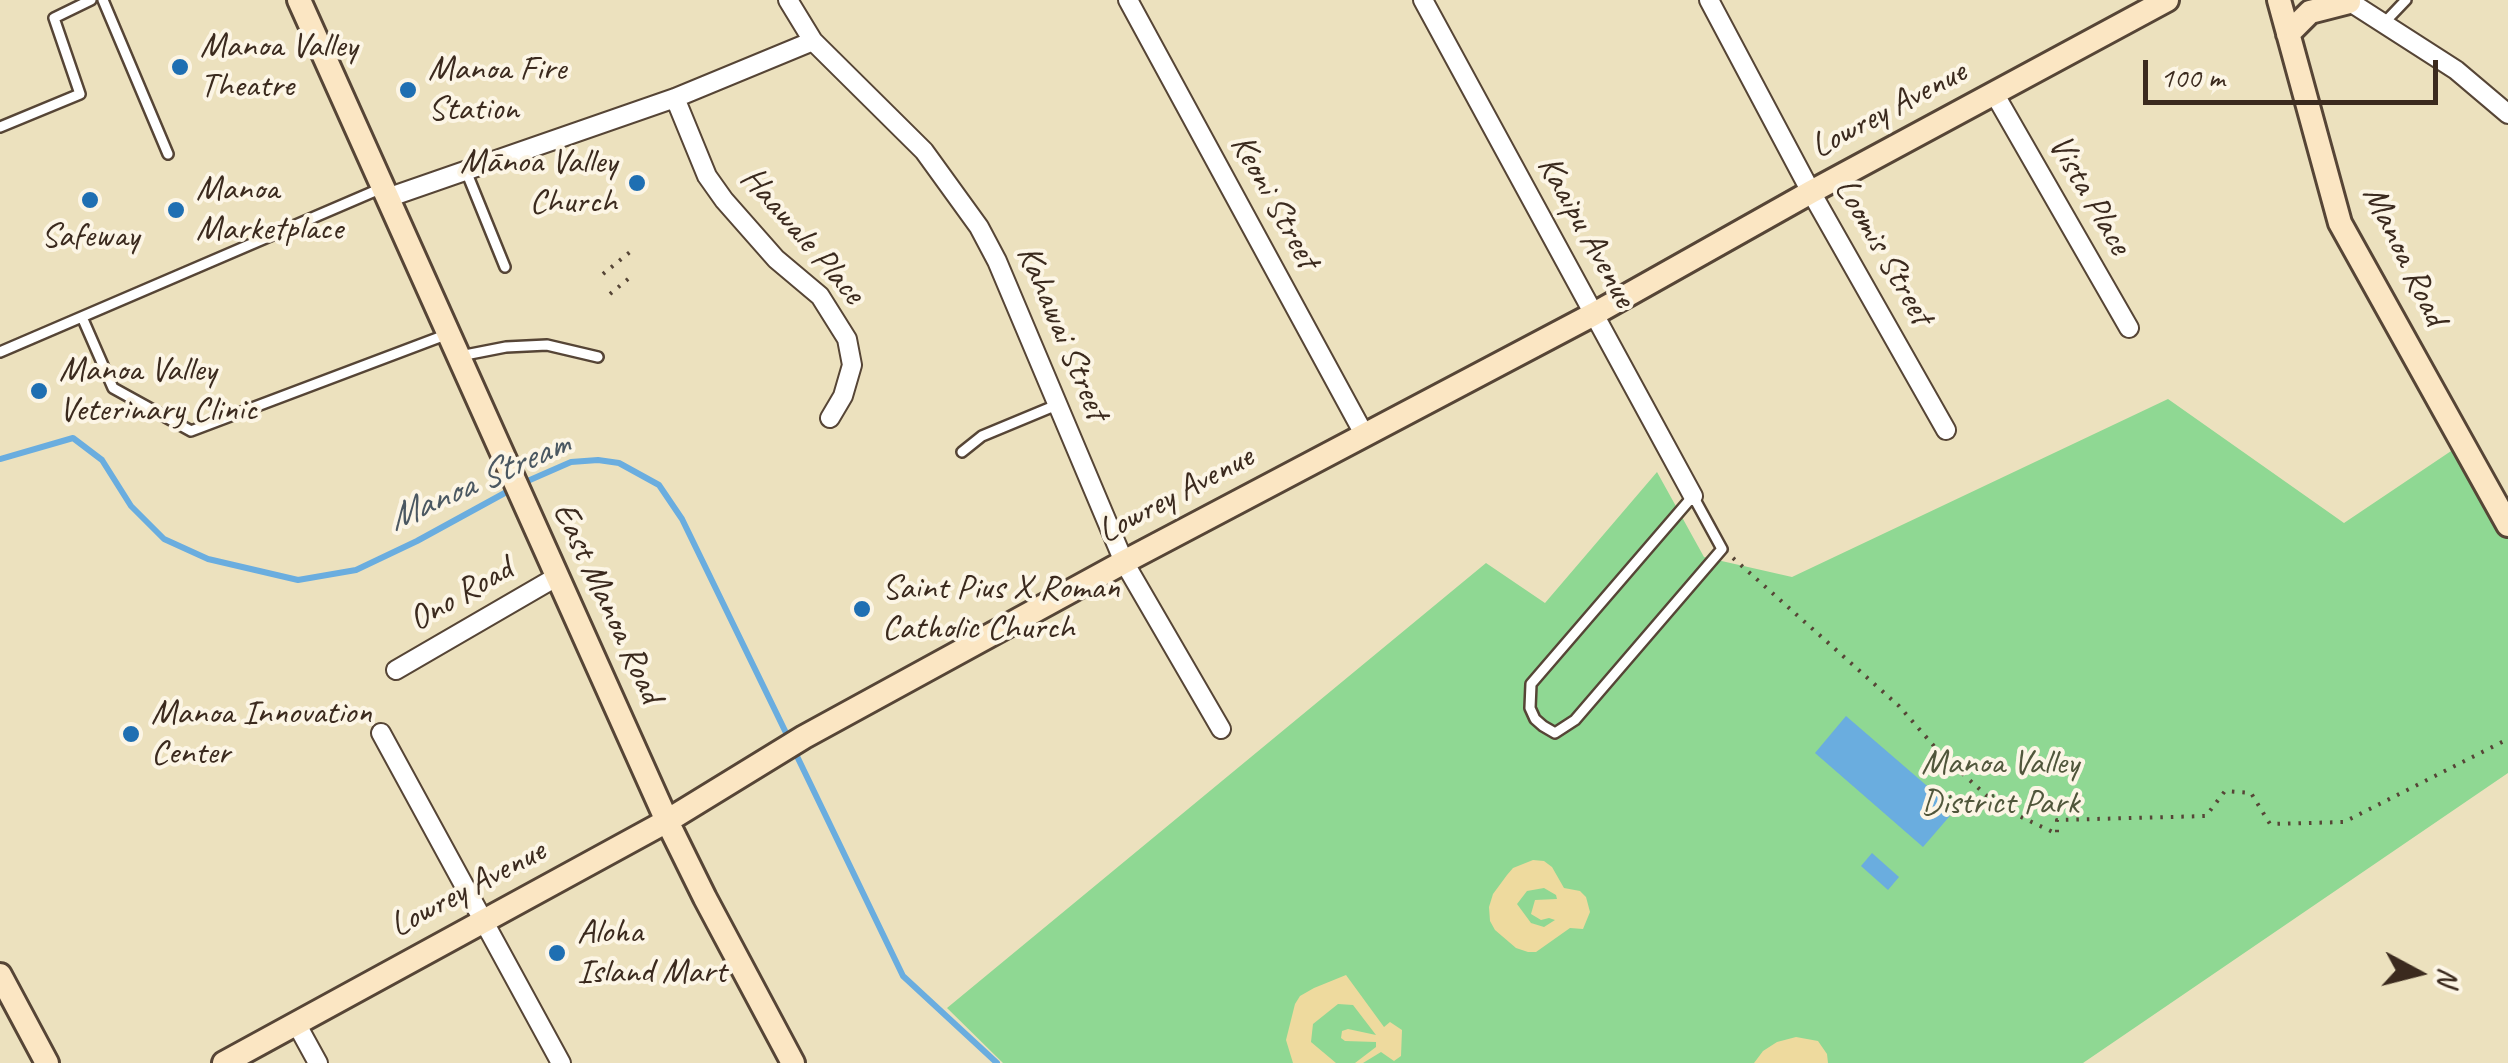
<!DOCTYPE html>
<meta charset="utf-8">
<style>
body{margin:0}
#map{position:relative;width:2508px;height:1063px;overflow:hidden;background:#ece1be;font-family:Caveat,sans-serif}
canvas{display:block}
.north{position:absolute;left:2368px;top:923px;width:100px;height:100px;-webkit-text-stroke:8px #fcf5e5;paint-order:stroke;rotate:97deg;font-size:28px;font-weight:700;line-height:40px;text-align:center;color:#3b2a1e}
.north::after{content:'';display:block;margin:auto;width:35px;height:45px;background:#3b2a1e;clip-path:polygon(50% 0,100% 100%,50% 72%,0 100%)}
.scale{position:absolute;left:2143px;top:60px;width:295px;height:45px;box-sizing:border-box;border:5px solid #3b2a1e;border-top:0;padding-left:12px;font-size:30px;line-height:35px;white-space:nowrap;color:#3b2a1e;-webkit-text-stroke:8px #fcf5e5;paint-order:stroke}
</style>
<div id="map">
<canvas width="2508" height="1063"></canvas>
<div class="north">N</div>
<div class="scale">100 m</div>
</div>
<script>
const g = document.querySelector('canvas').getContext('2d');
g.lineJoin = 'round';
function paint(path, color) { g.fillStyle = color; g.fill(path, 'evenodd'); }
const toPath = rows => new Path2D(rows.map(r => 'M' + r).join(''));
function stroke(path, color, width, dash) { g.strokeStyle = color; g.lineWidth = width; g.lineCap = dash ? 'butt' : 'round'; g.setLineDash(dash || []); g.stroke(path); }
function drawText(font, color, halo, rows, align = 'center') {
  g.font = font + ' Caveat,sans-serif'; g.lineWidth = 8; g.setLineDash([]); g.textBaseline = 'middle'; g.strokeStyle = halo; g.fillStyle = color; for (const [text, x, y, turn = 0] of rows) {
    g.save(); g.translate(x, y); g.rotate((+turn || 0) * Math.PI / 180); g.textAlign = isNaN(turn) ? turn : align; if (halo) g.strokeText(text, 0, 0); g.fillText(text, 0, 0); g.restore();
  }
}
paint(toPath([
 [2168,399,2344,523,2463,443,2508,525,2508,773,2083,1063,1003,1063,947,1008,1486,563,1545,603,1657,472,1704,557,1792,577]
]), '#8fd893');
paint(toPath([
 [1533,860,1544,861,1552,867,1564,888,1580,891,1586,897,1590,912,1583,929,1570,928,1536,952,1528,952,1516,948,1495,930,1490,921,1489,907,1493,894,1507,875,1513,868],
 [1544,888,1556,895,1557,899,1535,900,1531,914,1541,920,1549,918,1555,920,1544,927,1531,923,1517,904,1527,891],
 [1346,975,1384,1027,1390,1022,1402,1030,1401,1056,1394,1061,1381,1052,1363,1063,1355,1063,1376,1047,1376,1042,1345,1041,1341,1038,1342,1031,1348,1029,1376,1035,1353,1005,1338,1004,1313,1024,1311,1042,1336,1063,1293,1063,1286,1040,1295,1004,1300,996,1314,988],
 [1796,1037,1818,1041,1827,1054,1828,1063,1754,1063,1763,1051,1777,1042]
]), '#eeda9e');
paint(toPath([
 [1846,716,1955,810,1923,847,1815,753],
 [1872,853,1899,877,1888,890,1861,866]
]), '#6aaddf');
stroke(toPath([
 [0,459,73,438,102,460,131,506,164,539,208,559,298,580,356,570,417,541,512,489],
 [523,483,571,462,598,460,619,463,659,485,682,519,789,739],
 [794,750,903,976,997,1063]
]), '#6aaddf', 6);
const lane = toPath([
 [103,0,168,154],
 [2384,23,2406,0],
 [0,127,80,94,54,18,91,0],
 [466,171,505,267],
 [82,317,113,388,191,431,448,334],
 [0,352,382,188],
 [460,356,506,347,547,345,598,357],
 [962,452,982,436,1059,404],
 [1693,496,1722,549,1575,720,1555,733,1543,726,1535,719,1530,708,1531,684,1693,496]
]);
const street = toPath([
 [788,0,813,41,924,151,979,227,997,261,1124,562,1221,729],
 [1128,0,1364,434],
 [1423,0,1693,496],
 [1709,0,1811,192,1946,430],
 [2347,0,2456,70,2508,114],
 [1994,93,2129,328],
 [675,98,707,176,724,200,776,259,820,296,847,339,852,365,843,396,830,418],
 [387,198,675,98,813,41],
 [396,670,558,576],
 [381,733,561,1063],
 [296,1023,318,1063]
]);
const secondary = toPath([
 [299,0,667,821,705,898,793,1063],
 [2279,0,2340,223,2508,525],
 [2288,34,2310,12,2349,2],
 [0,975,47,1063],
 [224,1063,667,821,804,737,1124,562,1594,314,1811,192,2167,0]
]);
stroke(lane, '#564536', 14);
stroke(street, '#564536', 22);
stroke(secondary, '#564536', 28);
stroke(toPath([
 [603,274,630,252],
 [610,294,633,275],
 [1733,558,1899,706,1941,754,1998,806,2057,834,2057,820,2206,816,2225,791,2251,793,2270,824,2344,822,2508,739]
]), '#564536', 4, [2.5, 8]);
stroke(lane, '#fff', 9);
stroke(street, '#fff', 18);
stroke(secondary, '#fbe6c3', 22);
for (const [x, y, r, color] of [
 [180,67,10,"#1f6fb2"],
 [408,90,10,"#1f6fb2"],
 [637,183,10,"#1f6fb2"],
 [90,200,10,"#1f6fb2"],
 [176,210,10,"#1f6fb2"],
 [39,391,10,"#1f6fb2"],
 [862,609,10,"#1f6fb2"],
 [131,734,10,"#1f6fb2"],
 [557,953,10,"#1f6fb2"]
]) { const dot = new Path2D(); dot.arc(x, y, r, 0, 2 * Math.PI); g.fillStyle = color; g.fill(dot); stroke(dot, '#fcf5e5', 4); }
drawText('35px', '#3b2a1e', '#fcf5e5', [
 ["Manoa Valley",200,47],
 ["Theatre",200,87],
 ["Manoa Fire",428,70],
 ["Station",428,110],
 ["Mānoa Valley",617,163,"right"],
 ["Church",617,203,"right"],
 ["Manoa",196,190],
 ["Marketplace",196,230],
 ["Safeway",90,237,"center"],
 ["Manoa Valley",59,371],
 ["Veterinary Clinic",59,411],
 ["Saint Pius X Roman",882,589],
 ["Catholic Church",882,629],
 ["Manoa Innovation",151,714],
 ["Center",151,754],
 ["Aloha",577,933],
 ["Island Mart",577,973]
], 'left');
drawText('35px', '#3b2a1e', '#fcf5e5', [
 ["Lowrey Avenue",1889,110,-28],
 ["Vista Place",2089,195,60],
 ["Keoni Street",1274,202,61],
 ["Kaaipu Avenue",1586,232,61],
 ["Haawale Place",802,236,49],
 ["Loomis Street",1883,252,60],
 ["Manoa Road",2404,256,64],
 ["Kahawai Street",1062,333,67],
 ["Lowrey Avenue",1176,495,-28],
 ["Ono Road",461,595,-30],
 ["East Manoa Road",607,603,65],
 ["Lowrey Avenue",468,889,-28]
]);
drawText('35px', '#50563b', '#fcf5e5', [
 ["Manoa Valley",2000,764],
 ["District Park",2000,804]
]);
drawText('italic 38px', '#4b5862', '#fcf5e5', [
 ["Manoa Stream",479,482,-24]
]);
</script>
